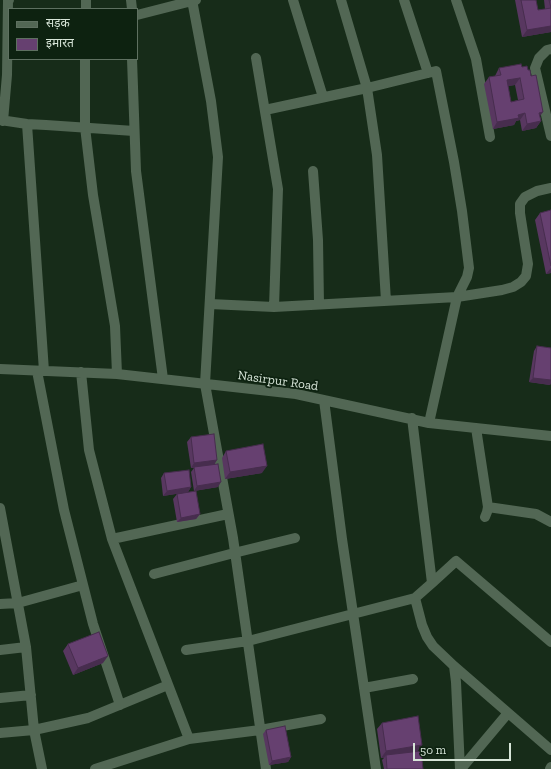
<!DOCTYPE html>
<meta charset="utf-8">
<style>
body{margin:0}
#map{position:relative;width:551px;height:769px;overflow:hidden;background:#172c19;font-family:"Zilla Slab","Noto Sans Devanagari",serif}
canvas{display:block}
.legend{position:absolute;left:8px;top:8px;width:130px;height:52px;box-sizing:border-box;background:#0d2210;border:1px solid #5e7060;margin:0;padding:5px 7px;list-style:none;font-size:12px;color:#d7e5d8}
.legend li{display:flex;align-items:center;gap:8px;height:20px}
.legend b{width:20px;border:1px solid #5e7060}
.scale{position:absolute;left:413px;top:743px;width:98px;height:18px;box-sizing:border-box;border:2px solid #d7e5d8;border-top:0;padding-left:5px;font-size:12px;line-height:14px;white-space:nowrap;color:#d7e5d8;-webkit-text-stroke:3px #0d2210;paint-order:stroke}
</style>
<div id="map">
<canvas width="551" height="769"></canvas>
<ul class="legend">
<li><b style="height:5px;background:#526754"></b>सड़क</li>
<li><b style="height:11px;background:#664070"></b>इमारत</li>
</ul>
<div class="scale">50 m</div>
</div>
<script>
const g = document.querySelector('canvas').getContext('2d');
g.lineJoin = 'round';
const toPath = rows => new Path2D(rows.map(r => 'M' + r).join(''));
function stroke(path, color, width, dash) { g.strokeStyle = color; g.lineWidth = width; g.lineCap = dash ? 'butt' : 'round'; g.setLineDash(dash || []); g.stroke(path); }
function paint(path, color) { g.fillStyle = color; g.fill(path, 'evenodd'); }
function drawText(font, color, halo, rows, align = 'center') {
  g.font = font + ' "Zilla Slab",serif'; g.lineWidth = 3.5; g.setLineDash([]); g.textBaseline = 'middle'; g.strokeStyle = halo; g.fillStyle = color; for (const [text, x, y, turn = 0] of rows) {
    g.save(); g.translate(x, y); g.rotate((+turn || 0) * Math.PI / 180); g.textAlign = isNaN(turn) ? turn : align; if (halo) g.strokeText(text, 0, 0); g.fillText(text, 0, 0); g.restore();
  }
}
stroke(toPath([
 [131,0,132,9],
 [192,0,211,101,218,157,205,384,233,538,266,769],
 [293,0,323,97],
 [341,0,367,88,377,155,386,301],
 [404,0,428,73],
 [456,0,476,59,490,137],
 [86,9,86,0],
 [137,15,196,0],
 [551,49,547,50,539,58,535,68,551,136],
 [85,59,85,127,93,195,115,326,117,374],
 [132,59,136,171,163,379],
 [265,110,367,88,436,71,454,162,462,211,469,268,467,277,457,297],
 [0,120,27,124,46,125,134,131],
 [3,121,7,75,8,1,9,0],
 [27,124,44,371],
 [313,171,318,240,319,304],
 [457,297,502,290,513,287,521,282,526,276,528,264,520,213,520,204,525,197,537,191,551,188],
 [210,304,274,307,278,189,256,58],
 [274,307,457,297,429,423],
 [0,369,117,374,296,394,429,423,551,436],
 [37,371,64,510,93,624,120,705],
 [81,372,89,450,112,539,189,739],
 [324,400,342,539,376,769],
 [476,428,488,507,487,512,485,517],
 [488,507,536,514,551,522],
 [0,508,26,647,34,730,42,769],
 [112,539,228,514],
 [154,574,234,553,295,538],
 [432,583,456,561,551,642],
 [415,598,422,625,427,637,433,646,454,666,551,750],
 [0,604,18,603,83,585],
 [0,650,26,647],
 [186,650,248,641,415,598,432,583,412,418],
 [454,666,456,682,460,769],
 [364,688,413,679],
 [0,698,31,695],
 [0,733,34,730,88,718,168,685],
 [95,769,189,739,260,730,321,719],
 [461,769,508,713],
 [550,769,551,767]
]), '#526754', 10);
paint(toPath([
 [515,0,536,0,538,10,545,9,544,0,551,0,551,32,522,37],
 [522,67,540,117,541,121,536,128,522,131,520,120,516,121,514,125,493,129,484,84,489,77,495,76,499,68],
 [515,85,518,100,511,102,508,86],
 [551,210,551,273,546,274,535,220,540,213],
 [537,346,551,348,551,383,550,385,529,382,534,351],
 [191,437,215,464,218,487,194,491,191,472,194,468,191,468,187,442],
 [226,451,262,473,225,479,222,458],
 [164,473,191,487,188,492,163,496,161,478],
 [177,494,200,514,196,519,177,522,173,499],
 [68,644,103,663,73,675,63,651],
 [382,723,418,751,423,769,384,769,382,760,384,758,381,758,377,729],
 [266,730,291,757,288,762,269,765,263,734]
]), '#583760');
paint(toPath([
 [551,26,551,32,522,37,527,30],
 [520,78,515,85,502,87,507,80],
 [543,112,538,119,539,113],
 [525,113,520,120,516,121,514,125,493,129,497,122,518,115],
 [541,121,536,128,522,131,527,124],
 [551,268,551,273,546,274],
 [533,378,551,380,551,383,550,385,529,382],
 [217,460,214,465,191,468,194,463],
 [267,466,262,473,225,479,230,472],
 [221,482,218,487,194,491,197,486],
 [191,487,188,492,163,496,167,491],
 [200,514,196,519,177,522,181,518],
 [108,656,103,663,73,675,78,668],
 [422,745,417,752,386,755,384,758,381,758,386,751],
 [291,757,288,762,269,765,272,761]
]), '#472d4e');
const building = toPath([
 [521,0,536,0,538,10,551,8,549,0,551,0,551,26,527,30,521,0],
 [521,64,522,67,527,66,528,70,530,70,531,76,536,75,543,112,539,113,541,121,527,124,525,113,518,115,519,118,497,122,489,77,501,75,499,68,521,64],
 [520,78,524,99,511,102,507,80,520,78],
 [551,210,551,266,540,213,551,210],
 [537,346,551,348,551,380,533,378,537,346],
 [214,434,217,460,194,463,191,437,214,434],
 [263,444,267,466,230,472,226,451,263,444],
 [218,464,221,482,197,486,194,467,218,464],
 [189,470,191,487,167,491,164,473,189,470],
 [196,491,200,514,181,518,177,494,196,491],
 [99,632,108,656,78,668,68,644,99,632],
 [418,716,422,745,386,751,382,723,418,716],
 [285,726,291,757,272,761,266,730,285,726],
 [421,751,423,769,387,769,386,755,421,751]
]);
paint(building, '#664070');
stroke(building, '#472d4e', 1);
drawText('13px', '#d7e5d8', '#0d2210', [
 ["Nasirpur Road",278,381,8]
]);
</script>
